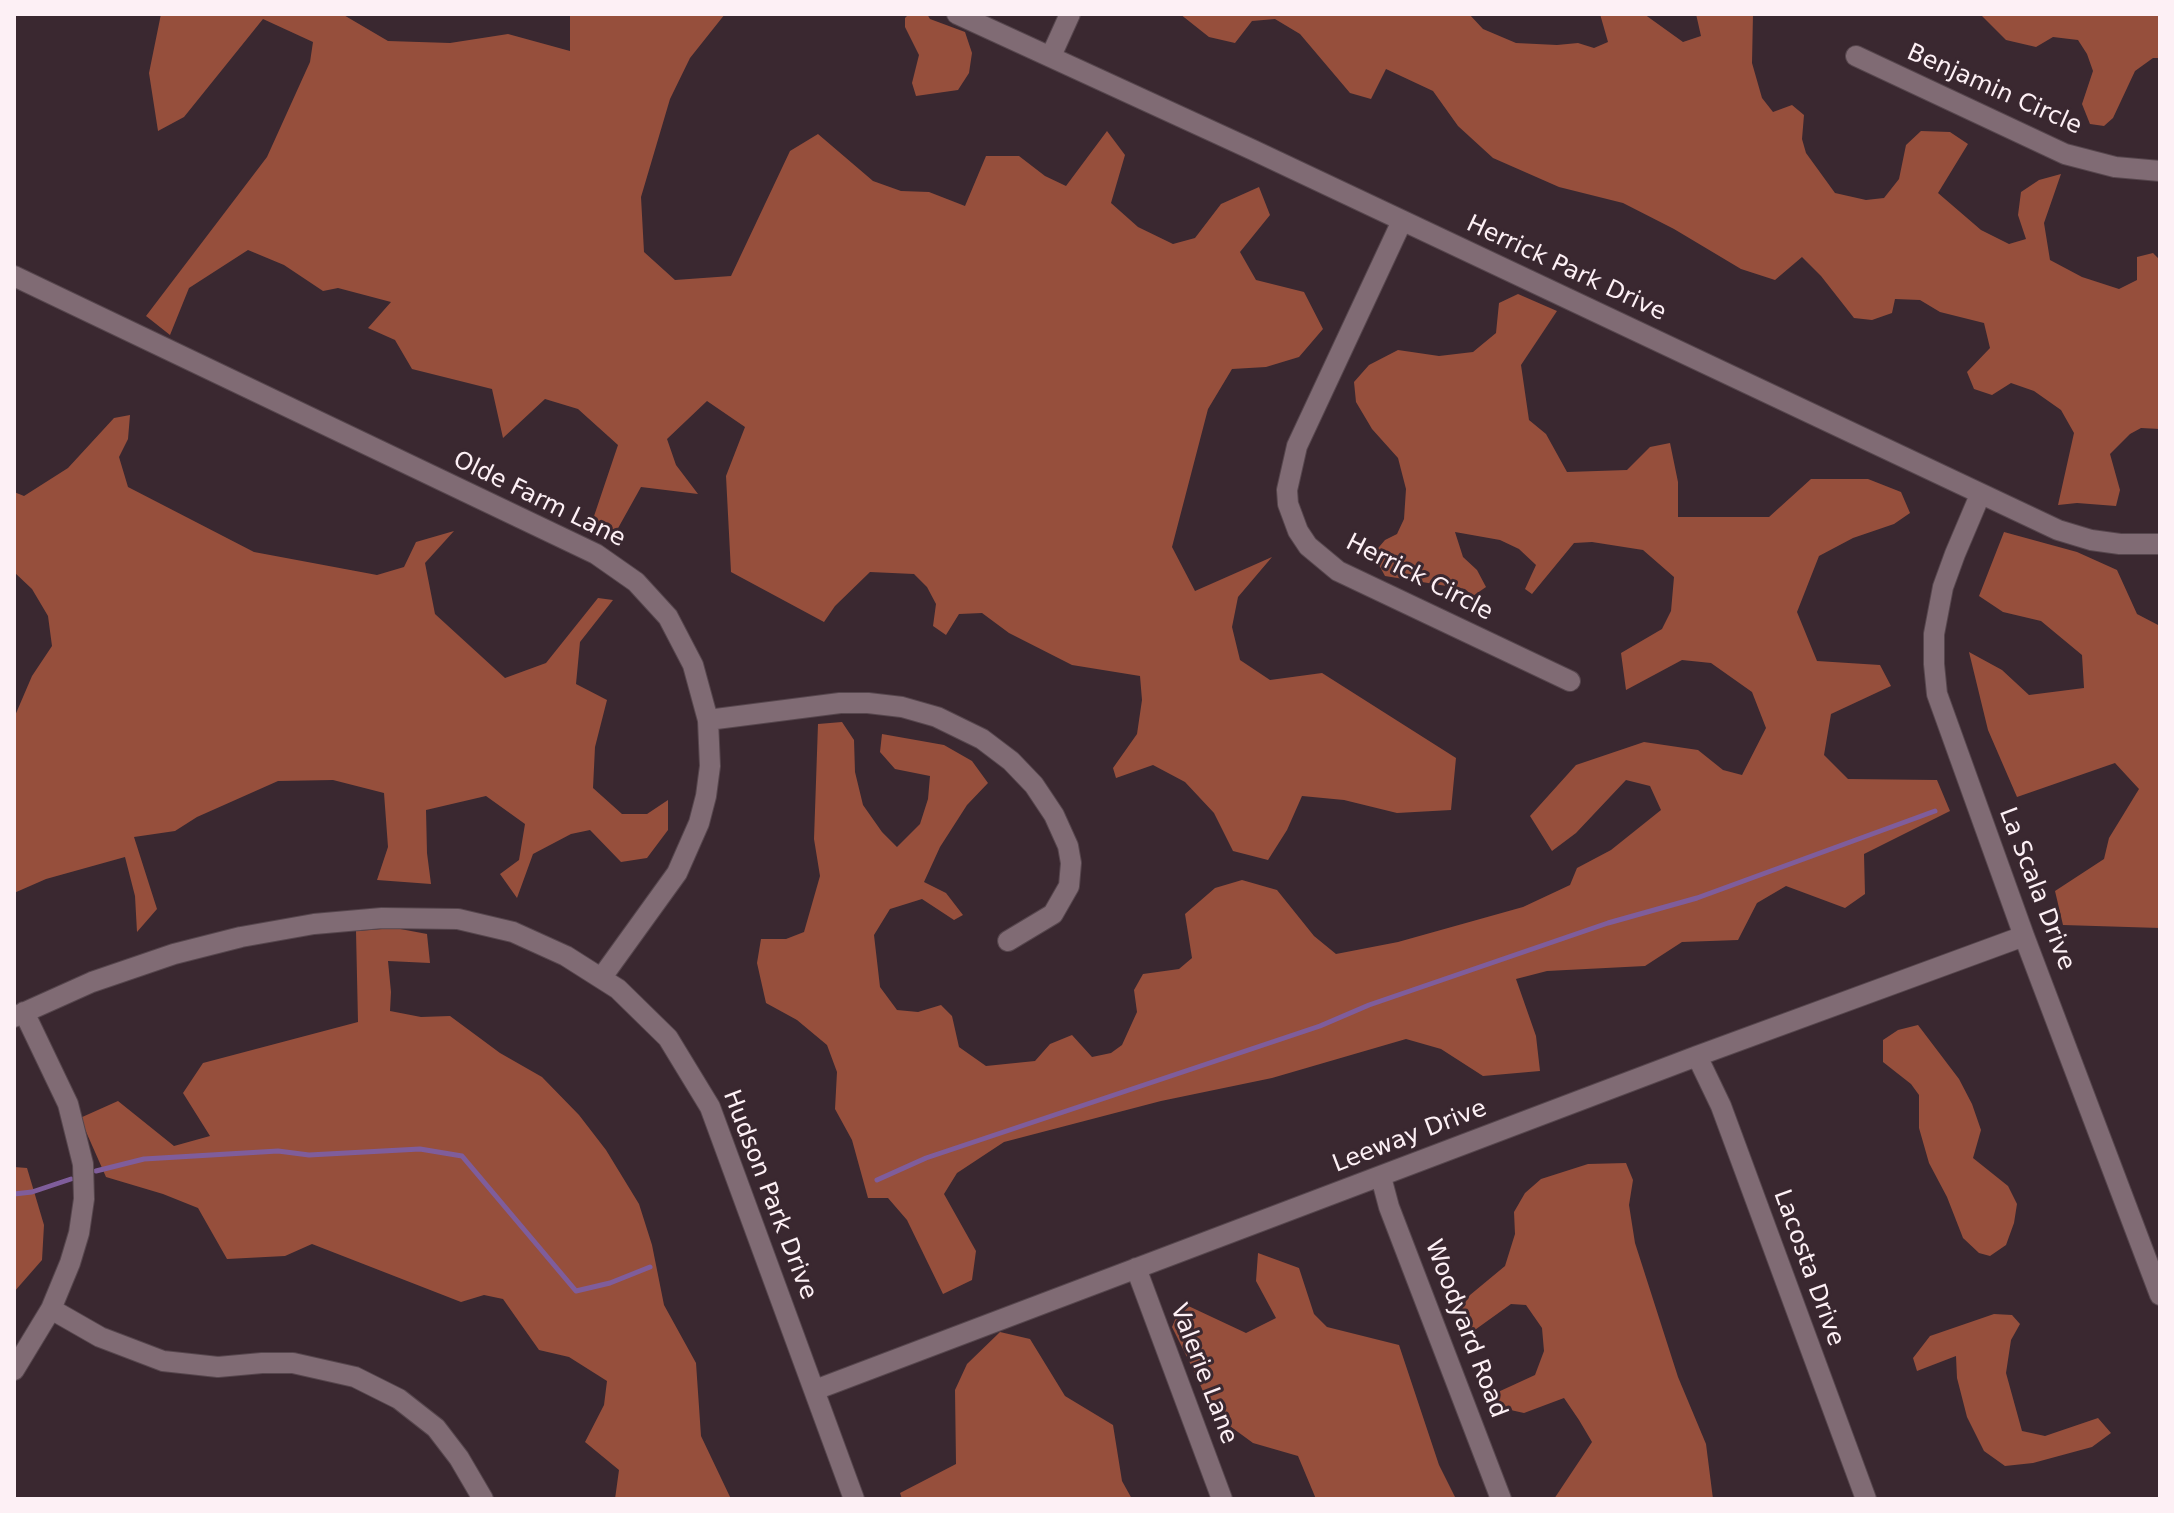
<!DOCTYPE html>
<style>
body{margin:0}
#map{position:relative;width:2174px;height:1513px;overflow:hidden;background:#3a2830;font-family:"DejaVu Sans",sans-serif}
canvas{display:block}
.frame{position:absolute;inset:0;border:16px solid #fdf0f5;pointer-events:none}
</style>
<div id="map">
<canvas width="2174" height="1513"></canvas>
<div class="frame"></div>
</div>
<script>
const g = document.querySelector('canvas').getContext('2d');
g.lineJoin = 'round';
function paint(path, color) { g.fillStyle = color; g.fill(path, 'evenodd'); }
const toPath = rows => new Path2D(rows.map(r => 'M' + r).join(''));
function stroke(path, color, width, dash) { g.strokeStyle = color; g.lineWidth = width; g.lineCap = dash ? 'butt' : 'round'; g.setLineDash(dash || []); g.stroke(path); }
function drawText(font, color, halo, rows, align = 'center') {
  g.font = font + ' "DejaVu Sans",sans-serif'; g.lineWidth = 6; g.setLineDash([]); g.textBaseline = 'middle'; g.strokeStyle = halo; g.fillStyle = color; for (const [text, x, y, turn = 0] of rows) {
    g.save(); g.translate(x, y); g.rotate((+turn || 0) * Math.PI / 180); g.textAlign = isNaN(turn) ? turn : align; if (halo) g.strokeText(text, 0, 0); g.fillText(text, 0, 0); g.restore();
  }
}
paint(toPath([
 [161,14,342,14,388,41,450,43,508,34,570,51,570,14,725,14,690,58,670,99,641,197,644,252,675,280,731,276,790,151,818,134,873,181,901,191,929,192,965,206,986,156,1019,156,1045,176,1066,186,1107,131,1125,155,1111,203,1138,227,1173,244,1195,238,1221,204,1259,187,1270,215,1240,252,1256,280,1304,292,1323,329,1299,357,1266,367,1232,369,1208,409,1172,547,1195,591,1272,557,1238,597,1232,627,1240,660,1270,680,1322,673,1456,758,1451,810,1397,813,1344,800,1302,796,1287,830,1268,860,1233,851,1214,813,1185,782,1153,765,1116,778,1113,768,1137,734,1142,700,1140,676,1072,665,1009,633,982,613,959,614,946,635,933,626,936,604,927,587,914,574,870,572,835,606,824,622,731,572,726,476,745,427,707,401,667,439,676,465,698,494,641,487,617,530,591,525,618,445,578,409,545,399,503,438,492,389,412,369,395,340,368,328,391,302,338,288,323,291,284,265,248,250,189,288,170,335,146,316,267,157,310,62,313,42,263,19,184,117,158,131,149,73],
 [909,14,927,14,930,19,965,32,972,53,969,73,958,90,916,96,912,83,919,55,905,27,905,18],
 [1180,14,1469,14,1483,29,1516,43,1557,45,1578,43,1594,48,1608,42,1600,14,1644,14,1683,42,1701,36,1696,14,1753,14,1752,63,1762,98,1773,112,1792,105,1804,115,1802,139,1806,153,1835,193,1866,200,1884,198,1899,179,1906,145,1921,131,1950,132,1968,144,1938,193,1981,230,2009,244,2026,239,2018,215,2021,192,2039,180,2061,174,2044,223,2050,260,2082,277,2119,289,2137,280,2137,257,2153,253,2160,260,2160,429,2141,428,2130,434,2110,454,2120,490,2116,506,2077,503,2058,505,2074,433,2061,410,2034,391,2011,383,1992,395,1974,389,1967,372,1990,348,1984,323,1940,312,1920,300,1895,299,1892,313,1872,320,1854,318,1821,276,1802,257,1775,280,1741,269,1674,229,1623,203,1559,187,1493,158,1458,126,1433,91,1386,69,1371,99,1350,93,1300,34,1275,19,1252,21,1235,43,1209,37],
 [1980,14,2160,14,2160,58,2153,58,2135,71,2113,118,2104,126,2090,124,2082,104,2093,71,2087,54,2078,40,2053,37,2036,47,2006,40],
 [1518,294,1557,311,1521,365,1529,420,1546,434,1567,472,1627,470,1650,447,1670,443,1678,482,1678,517,1769,517,1811,479,1868,479,1901,492,1910,513,1894,524,1853,538,1819,556,1797,612,1817,661,1880,665,1891,686,1831,714,1824,755,1848,779,1937,780,1950,811,1864,854,1865,894,1845,908,1786,886,1757,903,1738,940,1682,942,1645,966,1547,971,1516,979,1536,1036,1540,1071,1483,1076,1441,1049,1406,1039,1272,1078,1161,1101,1004,1142,957,1173,944,1194,976,1251,972,1280,943,1294,907,1220,888,1198,868,1198,852,1140,835,1109,837,1072,827,1045,797,1020,766,1003,757,963,761,939,786,939,804,932,820,876,814,839,818,724,842,722,854,740,855,772,863,805,882,832,897,847,920,824,928,799,930,776,895,769,880,752,882,734,944,745,972,761,988,783,967,805,940,847,924,882,946,893,963,915,954,920,922,899,890,909,874,935,880,987,897,1010,918,1012,941,1005,952,1016,959,1047,986,1066,1035,1061,1050,1044,1072,1035,1092,1057,1111,1053,1122,1045,1137,1012,1134,990,1143,974,1179,969,1192,958,1185,914,1215,888,1242,880,1277,890,1314,936,1336,954,1398,942,1523,907,1570,885,1577,868,1611,850,1661,810,1650,786,1626,780,1576,833,1552,851,1530,816,1576,765,1644,742,1698,750,1723,770,1742,775,1766,728,1752,692,1711,663,1682,660,1626,690,1621,653,1662,629,1671,611,1674,577,1643,550,1592,542,1574,543,1532,594,1525,589,1536,565,1519,549,1500,540,1455,532,1463,557,1477,570,1486,587,1473,596,1465,589,1385,576,1373,554,1385,540,1397,534,1404,519,1406,489,1398,458,1372,429,1356,402,1354,382,1369,365,1398,350,1439,356,1473,352,1496,333,1499,303],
 [130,415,128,439,119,457,128,487,254,552,377,575,404,567,416,542,454,531,425,563,435,614,505,678,546,663,598,598,613,600,580,642,576,684,607,700,595,747,593,788,622,814,647,814,668,800,668,830,647,858,621,862,590,830,571,834,533,854,517,898,500,874,519,860,525,824,486,796,426,810,427,853,431,884,377,880,388,847,384,793,333,780,278,781,197,817,175,831,134,837,157,909,137,932,135,896,125,857,46,879,14,893,14,718,32,676,52,646,48,616,32,589,14,572,14,492,24,496,68,468,114,418],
 [2004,532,2077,552,2117,570,2137,614,2160,626,2160,928,2063,925,2055,891,2104,859,2109,838,2139,789,2115,763,2017,797,1988,730,1969,652,2002,670,2029,695,2084,688,2082,655,2041,621,2003,612,1979,596],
 [395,928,427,934,430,963,388,961,391,992,390,1011,421,1017,450,1016,500,1053,542,1077,579,1115,606,1150,639,1204,652,1245,664,1305,696,1363,701,1436,731,1499,615,1499,619,1470,585,1442,604,1405,607,1381,569,1357,539,1350,503,1299,484,1295,461,1302,312,1244,285,1256,227,1259,198,1208,163,1194,106,1177,80,1118,118,1101,174,1146,210,1136,183,1093,203,1063,358,1022,356,931],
 [1918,1025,1959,1079,1972,1104,1981,1130,1973,1158,2008,1186,2017,1204,2014,1223,2006,1245,1990,1256,1979,1253,1963,1238,1947,1197,1929,1163,1919,1128,1919,1095,1911,1084,1883,1062,1883,1040,1898,1030],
 [1626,1163,1633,1180,1629,1205,1635,1243,1678,1377,1706,1444,1713,1499,1554,1499,1592,1442,1579,1420,1564,1398,1524,1413,1497,1407,1498,1392,1535,1375,1544,1351,1542,1328,1526,1305,1511,1304,1472,1332,1456,1317,1470,1295,1505,1266,1515,1234,1514,1212,1525,1193,1541,1179,1588,1164],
 [14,1167,27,1168,44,1225,42,1260,14,1292],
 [1258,1253,1299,1268,1314,1314,1327,1327,1399,1345,1439,1465,1456,1499,1316,1499,1298,1456,1253,1443,1212,1413,1197,1377,1172,1327,1182,1303,1246,1333,1276,1318,1256,1281],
 [1994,1314,2012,1315,2020,1324,2011,1340,2006,1373,2022,1431,2045,1436,2098,1418,2111,1433,2092,1447,2033,1463,2005,1466,1984,1451,1967,1417,1957,1378,1956,1356,1917,1371,1913,1358,1930,1336],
 [1000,1332,1030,1339,1065,1396,1113,1425,1122,1481,1132,1499,985,1499,984,1497,902,1499,900,1493,956,1464,955,1390,967,1364]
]), '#964f3c');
stroke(toPath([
 [96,1171,144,1159,278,1151,309,1155,420,1149,462,1156,576,1291,610,1283,650,1267],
 [877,1180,926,1158,1320,1026,1369,1005,1608,923,1697,898,1935,811],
 [14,1194,32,1192,71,1179]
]), '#7f5d9b', 5);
const minor = toPath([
 [957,14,1253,150,2058,530,2091,540,2120,544,2160,544],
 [1051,56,1070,14],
 [1856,56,2065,154,2115,167,2160,171],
 [1402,221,1297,446,1287,490,1288,504,1298,531,1308,546,1338,571,1570,681],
 [14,276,596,554,636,582,668,617,693,665,708,720,710,766,706,796,699,823,677,873,602,977],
 [1980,495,1955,554,1943,587,1934,634,1934,664,1937,694,2024,936,2160,1295],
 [708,720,840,703,868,703,902,707,937,717,982,739,1011,761,1034,785,1054,815,1068,846,1071,863,1069,886,1053,914,1008,941],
 [14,1017,92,982,174,954,241,937,314,924,382,918,458,919,513,932,566,956,618,989,668,1038,710,1107,854,1499],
 [1697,1056,1721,1106,1866,1499],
 [1381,1177,1389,1207,1501,1499],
 [1136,1268,1222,1499],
 [51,1309,100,1337,163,1361,218,1367,262,1363,293,1363,355,1377,399,1399,436,1428,459,1458,483,1499],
 [14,1370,51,1309,70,1263,79,1233,84,1199,83,1164,68,1104,24,1012],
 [815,1390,1697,1056,2024,936]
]);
stroke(minor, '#56464d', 22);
stroke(minor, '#806b74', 20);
drawText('24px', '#fdf0f5', '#3a2830', [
 ["Benjamin Circle",1994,90,24],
 ["Herrick Park Drive",1566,269,25],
 ["Olde Farm Lane",539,500,26],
 ["Herrick Circle",1419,578,27],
 ["La Scala Drive",2036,889,69],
 ["Leeway Drive",1410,1137,-21],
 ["Hudson Park Drive",769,1195,69],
 ["Lacosta Drive",1808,1268,70],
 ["Woodyard Road",1465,1329,69],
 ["Valerie Lane",1203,1374,69]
]);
</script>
